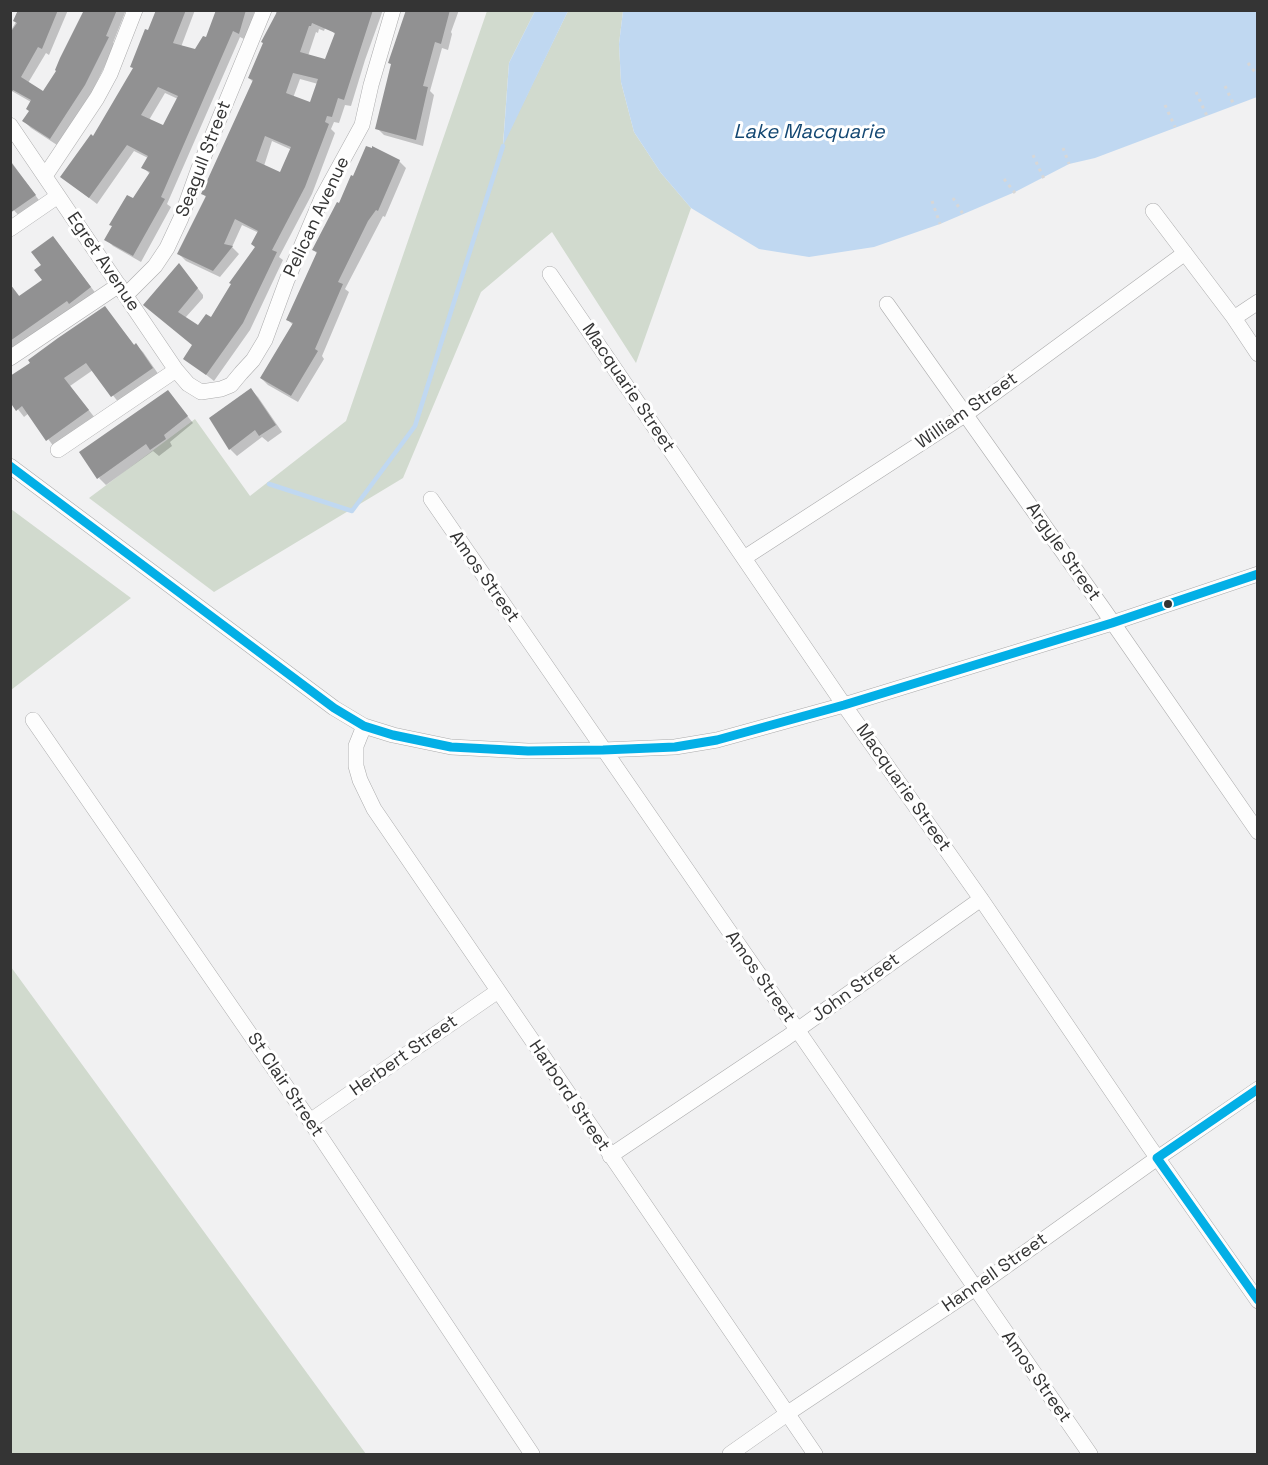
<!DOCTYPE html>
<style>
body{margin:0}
#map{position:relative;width:1268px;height:1465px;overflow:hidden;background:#f1f1f2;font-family:"Space Grotesk",sans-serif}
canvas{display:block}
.frame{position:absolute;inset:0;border:12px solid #343434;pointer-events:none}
</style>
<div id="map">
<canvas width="1268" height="1465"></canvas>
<div class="frame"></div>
</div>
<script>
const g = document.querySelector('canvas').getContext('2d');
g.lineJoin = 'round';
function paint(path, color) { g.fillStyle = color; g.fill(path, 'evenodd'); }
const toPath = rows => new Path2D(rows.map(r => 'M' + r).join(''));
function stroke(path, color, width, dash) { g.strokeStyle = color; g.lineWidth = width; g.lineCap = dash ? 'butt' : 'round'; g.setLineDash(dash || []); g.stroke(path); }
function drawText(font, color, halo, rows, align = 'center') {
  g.font = font + ' "Space Grotesk",sans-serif'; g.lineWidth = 6; g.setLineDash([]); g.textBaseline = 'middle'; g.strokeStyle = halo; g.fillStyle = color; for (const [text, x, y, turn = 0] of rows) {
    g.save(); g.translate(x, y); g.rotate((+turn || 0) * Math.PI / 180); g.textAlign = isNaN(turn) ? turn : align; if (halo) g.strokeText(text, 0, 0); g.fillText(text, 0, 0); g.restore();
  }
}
paint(toPath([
 [487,11,535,11,509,63,503,144,568,11,623,11,619,44,621,82,634,132,661,173,691,208,636,363,552,232,481,292,403,478,214,592,89,498,195,419,250,496,346,421],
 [11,509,131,598,11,690],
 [10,967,11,967,366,1454,84,1454,79,1453,77,1454,11,1454]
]), '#d1dace');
paint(toPath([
 [535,11,568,11,503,146,509,63],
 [623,11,1257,11,1257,97,1095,158,1069,164,1015,192,940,224,874,247,809,257,759,249,691,208,661,173,634,132,621,82,619,44]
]), '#c0d8f1');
paint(toPath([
 [19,10,68,10,49,55,46,53,28,83,43,93,58,71,85,10,126,10,113,43,115,45,92,92,57,145,31,128,24,121,30,111,31,102,10,90,10,32,16,22],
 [157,10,195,10,181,47,195,50,206,39,217,10,255,10,246,40,240,37,167,204,171,207,141,262,113,246,106,239,150,174,143,167,148,158,134,151,97,204,62,177,93,138,134,68],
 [165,93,178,99,163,127,149,120],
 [275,10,331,10,324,31,319,29,318,33,316,32,308,56,326,61,336,35,331,30,340,10,383,10,365,60,351,106,345,105,339,123,334,122,331,129,335,133,312,194,279,257,283,260,250,330,214,381,185,358,194,346,152,311,185,272,203,295,203,298,185,318,198,327,211,319,257,248,259,233,242,225,232,247,239,254,220,277,186,261,179,254,207,198,203,194,253,82,249,78,277,15],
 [300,79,318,84,311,104,293,98],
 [272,141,292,150,281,174,264,166],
 [411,10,459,10,451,32,452,34,448,50,442,48,430,91,434,95,423,146,384,135,377,128],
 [10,160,41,203,21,218,10,206],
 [399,161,406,168,385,217,383,216,345,289,349,292,322,356,324,359,298,402,268,385,261,378,293,325,288,320,318,254,313,250,339,205],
 [53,237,97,295,10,353,10,284,20,297,44,280,43,265],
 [105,308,135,346,136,345,143,352,159,375,119,403,93,370,70,386,95,418,54,447,29,413,24,417,10,399,10,374,13,377,59,339],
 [251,390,258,397,282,432,268,442,262,437,237,456,230,449,211,418],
 [168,392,193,423,170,442,172,446,159,456,153,451,106,485,99,478]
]), '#0003');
stroke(toPath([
 [269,484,352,511,415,426,503,146]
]), '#c0d8f1', 4.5);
paint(toPath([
 [18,10,58,10,42,49,38,47,21,77,43,91,56,71,55,70,60,58,84,10,117,10,106,36,109,37,85,85,50,139,22,121,29,111,26,109,31,100,13,90,10,94,10,33,17,23,13,21],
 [156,10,186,10,173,43,195,49,203,36,206,37,216,10,246,10,239,34,233,31,161,197,165,199,133,256,104,240,112,226,109,225,127,195,133,198,150,172,141,168,148,156,127,145,89,198,60,177,91,134,93,136,133,68,130,67,145,29,148,30],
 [158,87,178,96,163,125,141,115],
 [278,10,373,10,344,100,338,98,332,117,327,116,325,122,329,124,305,187,272,250,277,252,243,323,206,375,183,359,192,345,143,305,179,263,198,288,178,312,198,325,206,314,211,317,231,284,229,283,255,247,251,244,258,231,235,219,224,244,233,246,213,271,177,254,206,196,201,194,253,80,248,78,263,43,261,42],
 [312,23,335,33,325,59,300,52,309,26,311,26],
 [293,73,318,79,310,102,286,93],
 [265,136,291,147,280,172,256,161],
 [406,10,450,10,441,44,435,42,423,86,428,87,416,140,375,129,391,64,388,63],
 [366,146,372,148,372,146,400,160,378,211,376,210,368,221,338,282,343,284,315,349,318,351,291,396,260,378,293,323,286,320,317,252,312,250,337,202,339,203,351,175,353,176],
 [10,161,36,195,10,213],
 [53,236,91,287,69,304,67,301,10,341,10,284,19,296,42,280,34,270,41,265,31,252],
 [105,306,134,345,136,343,153,368,111,397,86,363,64,378,89,410,46,441,22,406,16,411,10,402,10,376,30,363,28,360,58,338],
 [251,388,276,425,259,436,255,430,229,450,209,418],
 [168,390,188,416,164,435,166,439,150,450,146,444,97,479,79,452]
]), '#919192');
const minor = toPath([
 [10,125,176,370,188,384,201,392,221,389,231,385,241,373,253,360,265,340,287,280,322,198,362,125,371,85,393,10],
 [45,176,97,98,110,74,135,10],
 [1153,211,1234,318,1258,354],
 [10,229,58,196],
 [550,274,844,705,981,899,1149,1146,1258,1301],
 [126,295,155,266,167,248,181,218,199,168,264,10],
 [887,304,1104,610,1258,832],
 [1234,318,1258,302],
 [10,358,119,285],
 [58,450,176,370],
 [10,466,334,708,364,726,393,735,451,747,528,751,603,750,675,747,717,740,844,705,1112,623,1258,574],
 [431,499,1090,1454],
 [744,558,966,414,1185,253],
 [33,720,310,1121,532,1454],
 [364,726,356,746,356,766,360,780,374,809,815,1454],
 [310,1121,498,991],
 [610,1156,786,1038,981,899],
 [730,1454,794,1409,974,1289,1149,1164,1258,1089]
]);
stroke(minor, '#ababac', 16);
stroke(toPath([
 [1248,63,1258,76],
 [1225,86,1234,105],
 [1196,92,1207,116],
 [1165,105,1175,127],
 [1063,148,1069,164],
 [1033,155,1044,179],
 [1004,179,1015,193],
 [953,198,963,214],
 [932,201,940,224]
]), '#d7d7d7', 3, [3, 4.5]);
stroke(minor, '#fdfdfd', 15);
stroke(toPath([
 [10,466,334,708,364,726,393,735,451,747,528,751,603,750,675,747,717,740,844,705,1112,623,1258,574],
 [1157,1158,1258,1300],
 [1157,1158,1258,1089]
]), '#03afe6', 9);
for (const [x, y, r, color] of [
 [1168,604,5,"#343434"]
]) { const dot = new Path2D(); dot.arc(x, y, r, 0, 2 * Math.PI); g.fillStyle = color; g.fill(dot); stroke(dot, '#fff', 2); }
drawText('18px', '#343434', '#fff', [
 ["Seagull Street",204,159,-69],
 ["Pelican Avenue",317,217,-65],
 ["Egret Avenue",103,262,56],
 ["Macquarie Street",628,388,56],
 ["William Street",967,411,-35],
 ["Argyle Street",1063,552,55],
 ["Amos Street",484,577,55],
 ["Macquarie Street",903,788,55],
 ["Amos Street",760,977,55],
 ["John Street",856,988,-36],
 ["Herbert Street",404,1056,-35],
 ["St Clair Street",285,1085,56],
 ["Harbord Street",569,1096,56],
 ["Hannell Street",995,1273,-35],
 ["Amos Street",1036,1377,55]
]);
drawText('italic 20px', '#134772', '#fff', [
 ["Lake Macquarie",809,133]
]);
</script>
